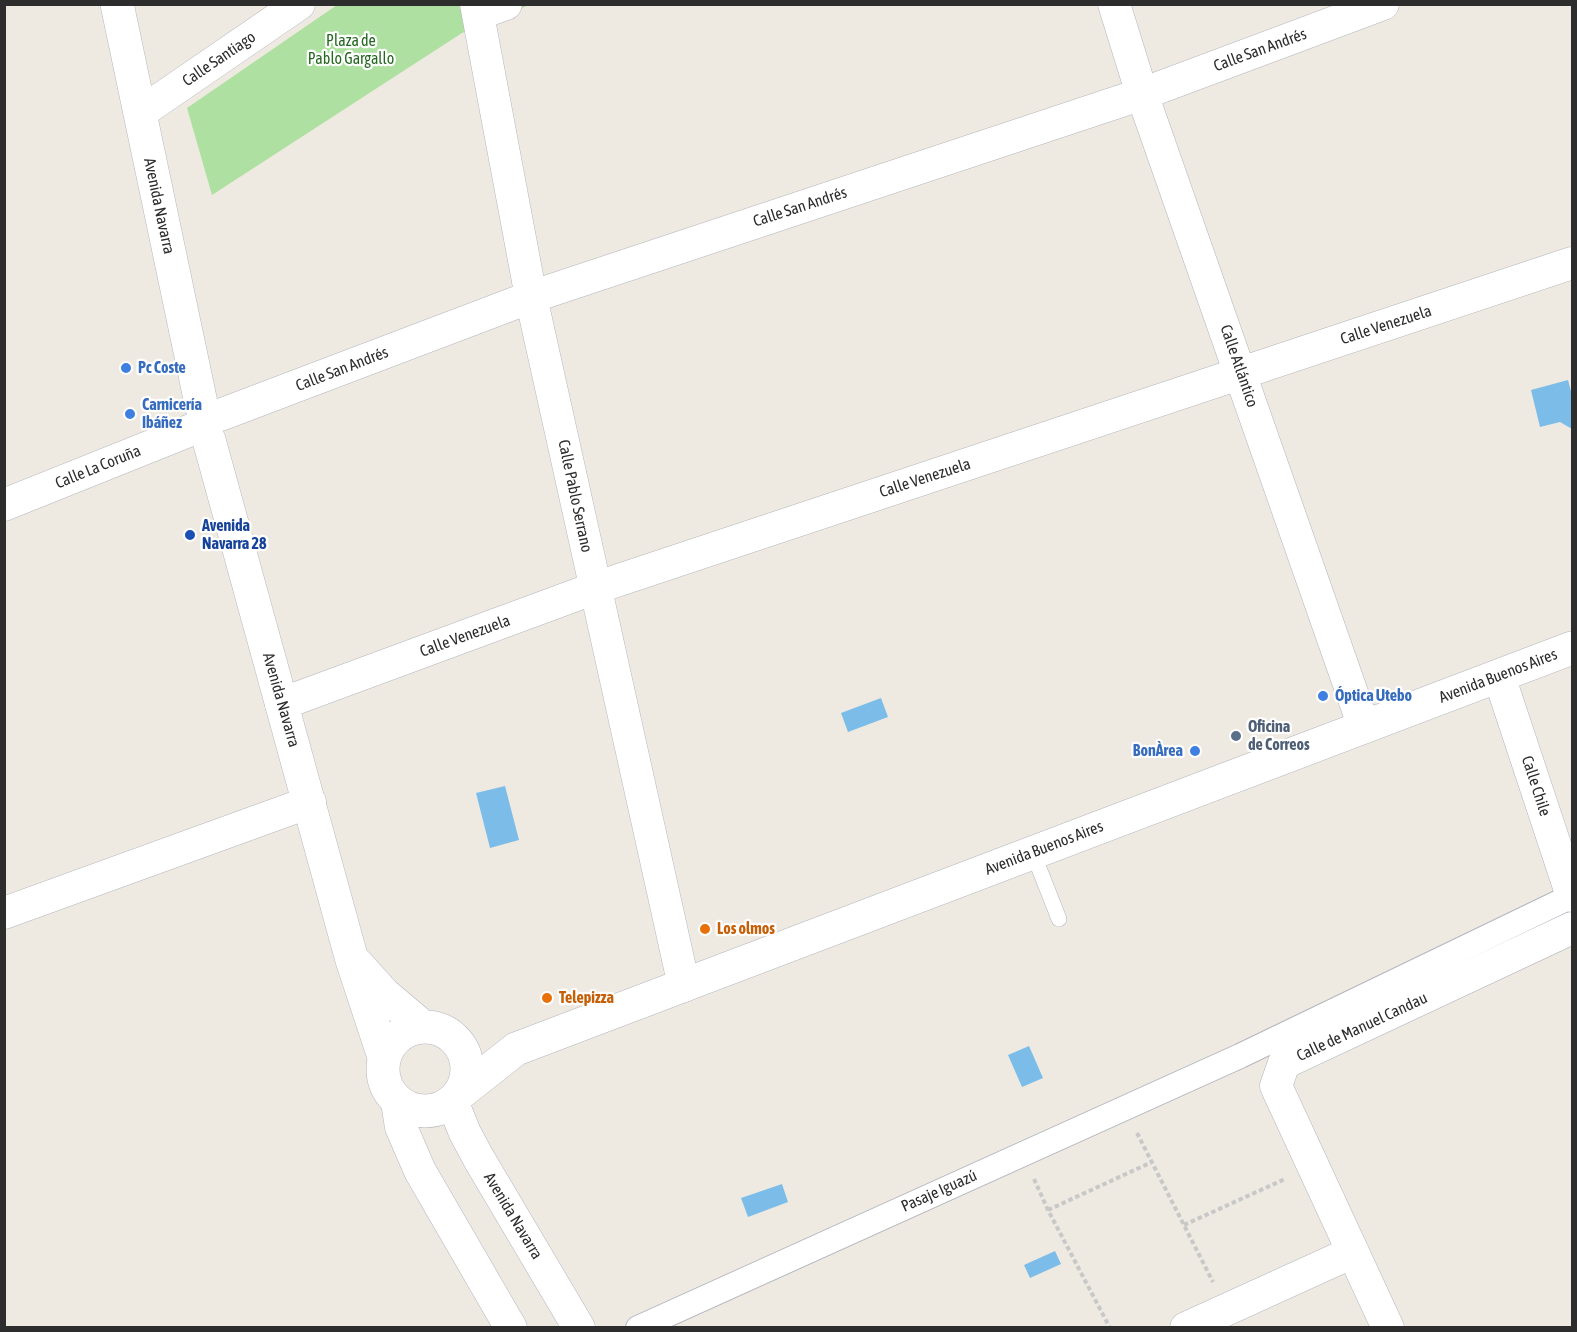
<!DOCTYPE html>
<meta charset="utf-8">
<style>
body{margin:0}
#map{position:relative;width:1577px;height:1332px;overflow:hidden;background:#eeeae1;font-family:"Asap Condensed",sans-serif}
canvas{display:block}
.frame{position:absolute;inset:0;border:6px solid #2d2d2d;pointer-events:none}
</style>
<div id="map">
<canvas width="1577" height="1332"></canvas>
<div class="frame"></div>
</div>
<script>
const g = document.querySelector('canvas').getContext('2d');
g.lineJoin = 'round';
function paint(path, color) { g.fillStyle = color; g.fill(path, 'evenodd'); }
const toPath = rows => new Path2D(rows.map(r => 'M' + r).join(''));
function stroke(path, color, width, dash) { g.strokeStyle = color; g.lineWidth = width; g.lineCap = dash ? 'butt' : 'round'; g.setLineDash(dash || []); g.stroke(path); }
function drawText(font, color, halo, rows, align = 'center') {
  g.font = font + ' "Asap Condensed",sans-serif'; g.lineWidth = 4.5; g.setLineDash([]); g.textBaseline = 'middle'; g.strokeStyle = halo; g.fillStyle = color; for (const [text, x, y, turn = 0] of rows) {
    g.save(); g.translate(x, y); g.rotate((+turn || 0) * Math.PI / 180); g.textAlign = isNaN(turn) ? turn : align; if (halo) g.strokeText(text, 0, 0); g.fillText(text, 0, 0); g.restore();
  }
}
paint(toPath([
 [337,5,529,5,462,33,212,195,187,108]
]), '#aee0a1');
paint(toPath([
 [1568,380,1572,395,1572,429,1560,422,1540,427,1531,390],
 [881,698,888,717,848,732,841,713],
 [505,786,519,840,490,848,476,793],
 [1029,1046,1043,1078,1022,1087,1008,1055],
 [782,1184,788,1202,748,1217,741,1198],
 [1055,1251,1061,1264,1030,1278,1024,1265]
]), '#7bbde8');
const service = toPath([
 [1033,853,1059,919]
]);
const pedestrian = toPath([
 [638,1328,1240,1056,1572,896]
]);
const minor = toPath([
 [476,4,531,297,684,986],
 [1114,4,1142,94,1364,727],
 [478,14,506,4],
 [140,113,299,4],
 [220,415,531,297,1142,94,1383,4],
 [4,505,191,430],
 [1499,676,1572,896],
 [281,704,595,588,1572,263],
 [4,913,310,802],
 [452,1101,465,1133,479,1159,579,1328],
 [397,1102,401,1127,420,1171,511,1328],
 [1186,1328,1353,1252],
 [1388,1328,1276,1086,1284,1063,1572,928]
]);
const tertiary = toPath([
 [117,4,202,408],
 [209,440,352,960,384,1057],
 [358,965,384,994,423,1027],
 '383 1069a42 42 0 1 1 84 0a42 42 0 1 1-84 0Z',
 [459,1094,516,1049,1572,648]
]);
stroke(service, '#b4b5bf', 16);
stroke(pedestrian, '#b4b5bf', 26);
stroke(minor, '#b4b5bf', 33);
stroke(tertiary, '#b4b5bf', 34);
stroke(toPath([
 [1137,1133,1213,1282],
 [1034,1179,1048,1210,1110,1328],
 [1048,1210,1152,1162],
 [1184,1225,1285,1179]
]), '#c8c8c8', 4, [4.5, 3]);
stroke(service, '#fff', 15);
stroke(pedestrian, '#fff', 24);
stroke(minor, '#fff', 32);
stroke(tertiary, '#fff', 33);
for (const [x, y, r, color] of [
 [126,368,6,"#3f7fe0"],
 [130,414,6,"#3f7fe0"],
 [190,535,6,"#1a4fb4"],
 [1323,696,6,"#3f7fe0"],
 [1236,736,6,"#5c6f8a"],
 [1195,751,6,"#3f7fe0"],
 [705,929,6,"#e8710a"],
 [547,998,6,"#e8710a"]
]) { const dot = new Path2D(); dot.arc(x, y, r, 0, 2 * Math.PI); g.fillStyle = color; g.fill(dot); stroke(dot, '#fff', 2); }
drawText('16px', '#256820', '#fff', [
 ["Plaza de",351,41],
 ["Pablo Gargallo",351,59]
]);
drawText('16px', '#2d2d2d', '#fff', [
 ["Calle San Andrés",1260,50,-20],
 ["Calle Santiago",219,59,-34],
 ["Avenida Navarra",159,206,78],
 ["Calle San Andrés",800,207,-18],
 ["Calle Venezuela",1386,325,-18],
 ["Calle Atlántico",1239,366,71],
 ["Calle San Andrés",342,369,-21],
 ["Calle La Coruña",98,467,-22],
 ["Calle Venezuela",925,478,-18],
 ["Calle Pablo Serrano",575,496,78],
 ["Calle Venezuela",465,636,-20],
 ["Avenida Buenos Aires",1498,676,-21],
 ["Avenida Navarra",281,700,74],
 ["Calle Chile",1536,786,72],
 ["Avenida Buenos Aires",1044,848,-21],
 ["Calle de Manuel Candau",1362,1027,-25],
 ["Pasaje Iguazú",939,1191,-24],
 ["Avenida Navarra",513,1216,59]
]);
drawText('bold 16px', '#366cbe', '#fff', [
 ["Pc Coste",138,368],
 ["Carnicería",142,405],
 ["Ibáñez",142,423],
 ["Óptica Utebo",1335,696],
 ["BonÀrea",1183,751,"right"]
], 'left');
drawText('bold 16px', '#164399', '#fff', [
 ["Avenida",202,526],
 ["Navarra 28",202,544]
], 'left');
drawText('bold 16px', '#4e5e75', '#fff', [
 ["Oficina",1248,727],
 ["de Correos",1248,745]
], 'left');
drawText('bold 16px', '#c56008', '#fff', [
 ["Los olmos",717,929],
 ["Telepizza",559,998]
], 'left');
</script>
